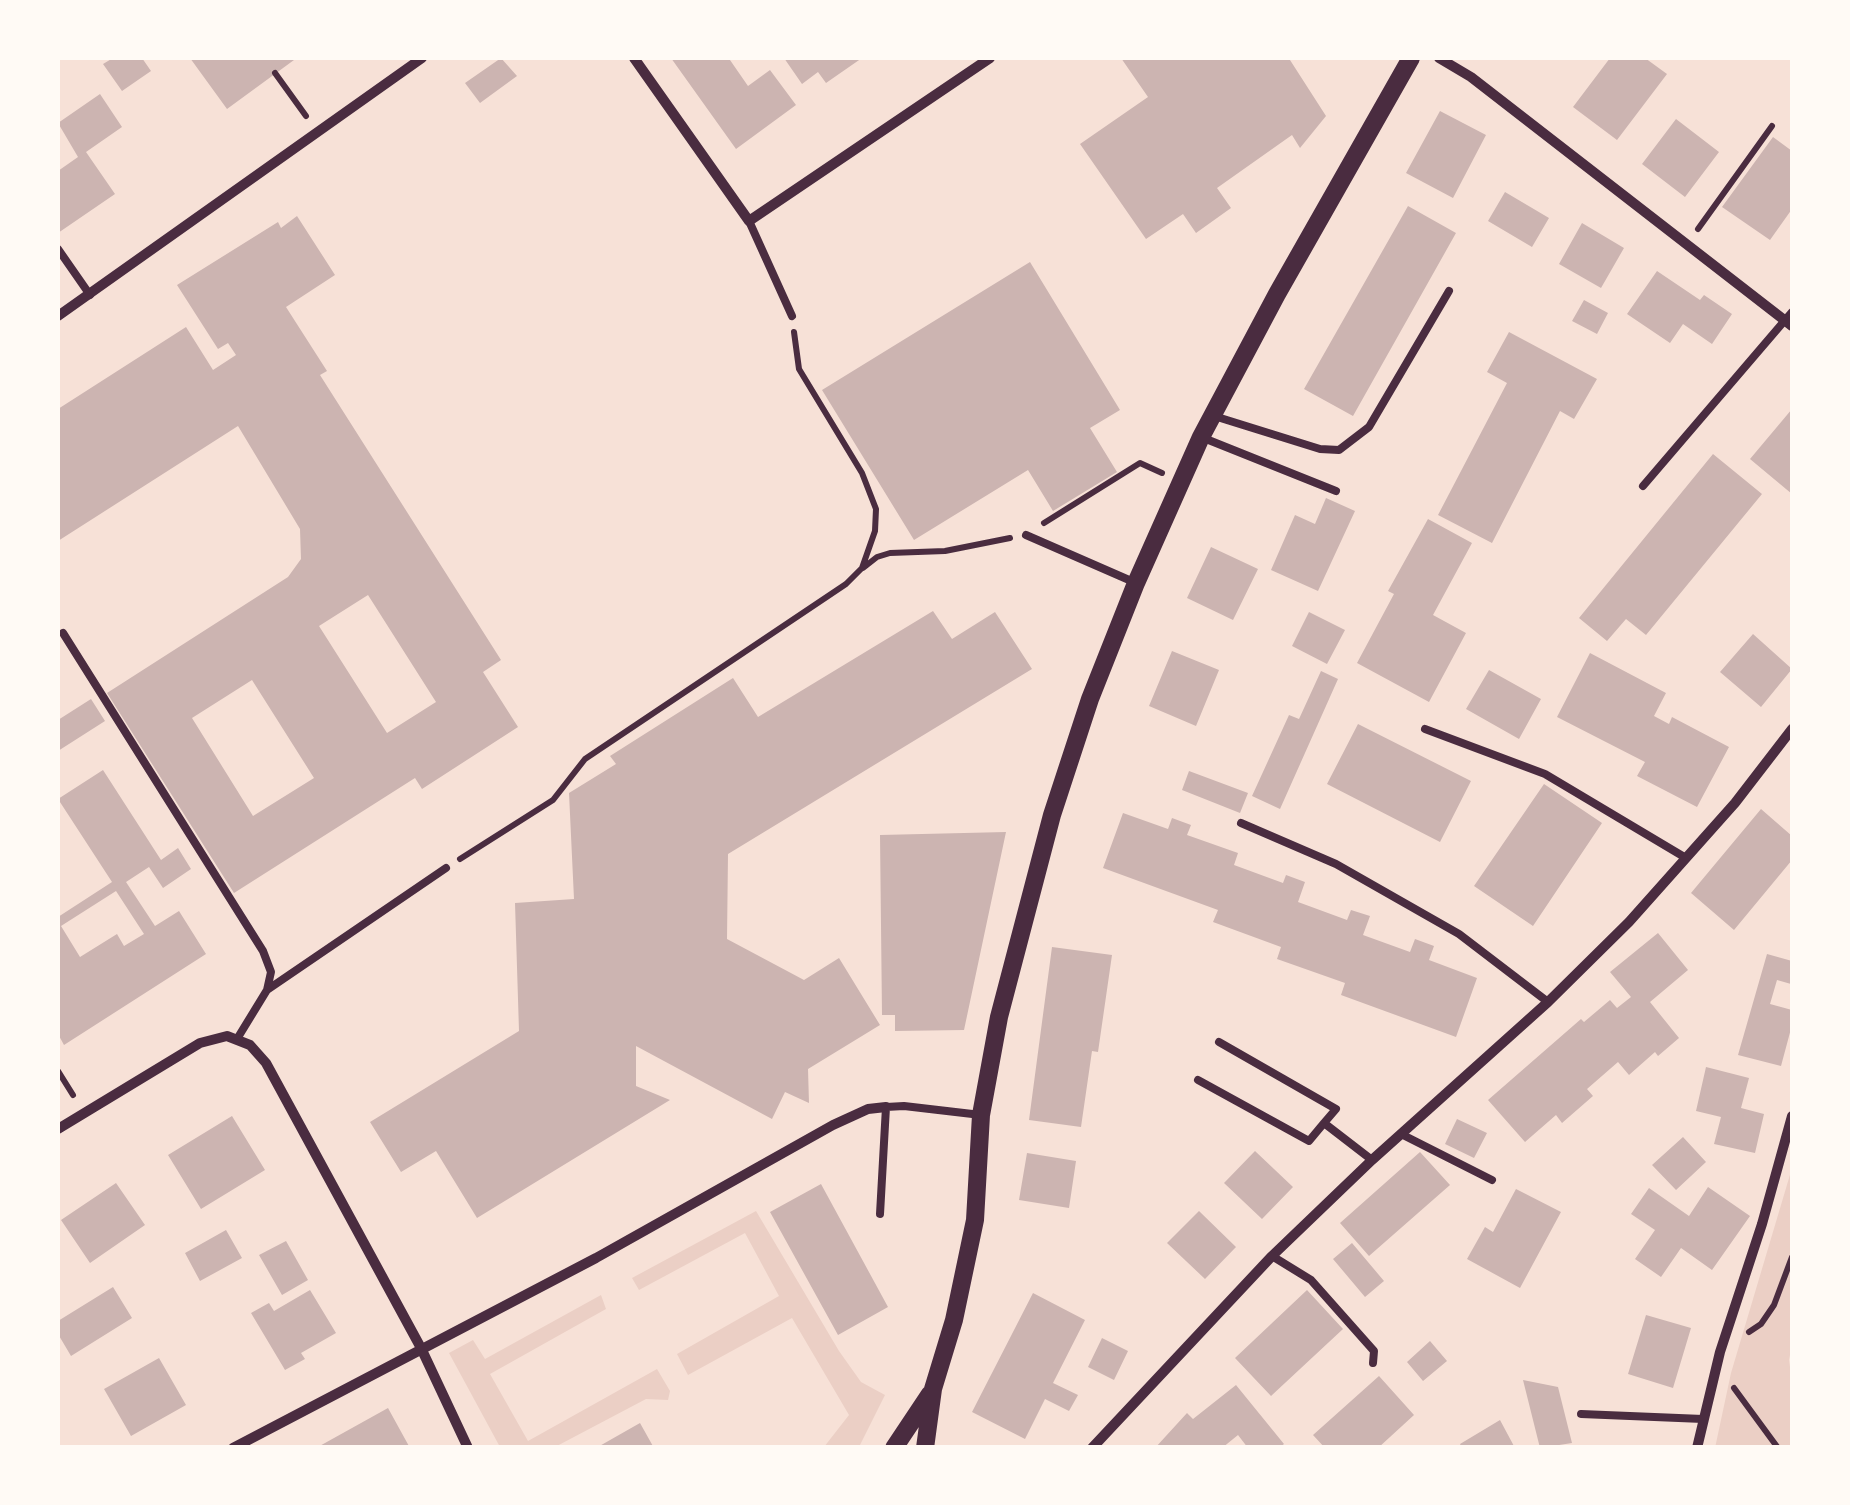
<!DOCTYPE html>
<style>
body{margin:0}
#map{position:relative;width:1850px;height:1505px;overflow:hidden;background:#f7e1d7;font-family:Commissioner,sans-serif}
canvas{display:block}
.frame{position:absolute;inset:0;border:60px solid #fffaf5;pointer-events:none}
</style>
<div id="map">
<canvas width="1850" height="1505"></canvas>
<div class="frame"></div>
</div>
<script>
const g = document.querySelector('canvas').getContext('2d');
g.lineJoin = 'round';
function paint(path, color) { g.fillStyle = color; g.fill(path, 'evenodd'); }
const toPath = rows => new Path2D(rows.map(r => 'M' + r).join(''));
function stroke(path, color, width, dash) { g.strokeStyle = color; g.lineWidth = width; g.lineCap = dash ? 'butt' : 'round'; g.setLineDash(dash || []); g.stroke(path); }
paint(toPath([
 [1792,1168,1792,1345,1789,1360,1792,1381,1792,1447,1715,1448,1731,1373],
 [756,1211,839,1351,861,1382,885,1395,859,1447,824,1447,849,1415,792,1318,688,1375,677,1354,779,1296,745,1233,639,1290,632,1278],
 [601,1295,606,1309,490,1374,528,1441,657,1369,670,1391,668,1400,646,1399,555,1447,500,1447,449,1353,473,1340,485,1359]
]), '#ebcfc5');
paint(toPath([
 [113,58,142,58,151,71,122,91,103,64],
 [190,58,293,58,294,60,227,109],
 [501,58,517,76,480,103,465,83],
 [671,58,733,58,730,60,748,86,770,70,796,105,736,149],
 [784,58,862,58,826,83,818,72,802,84],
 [1121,58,1293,58,1290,60,1326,116,1300,148,1292,135,1217,188,1231,208,1196,233,1183,214,1146,239,1080,144,1148,97],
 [1610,58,1645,58,1667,74,1617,140,1573,107],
 [100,94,122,127,86,152,115,194,58,233,58,171,78,157,58,123],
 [1440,111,1486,135,1453,198,1406,173],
 [1676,119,1719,152,1685,197,1642,164],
 [1773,137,1792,151,1792,209,1770,240,1722,207],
 [1505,192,1549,218,1532,247,1488,221],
 [1408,206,1456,233,1353,416,1304,389],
 [297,216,335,275,286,307,327,371,320,375,501,660,483,672,518,727,422,789,415,778,234,893,107,693,288,577,301,559,300,529,238,426,58,541,58,409,186,327,213,370,236,355,228,343,218,349,177,285,278,222,281,228],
 [368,595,436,702,387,733,319,626],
 [252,680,314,778,253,816,192,718],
 [1582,223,1624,248,1601,288,1559,264],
 [1030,262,1120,410,1090,428,1117,472,1053,511,1028,470,914,540,822,390],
 [1657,271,1700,300,1704,295,1732,314,1712,344,1683,324,1670,343,1627,314],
 [1584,300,1608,313,1597,334,1572,321],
 [1509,332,1597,379,1574,419,1560,411,1492,543,1438,515,1507,383,1487,372],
 [1792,409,1792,494,1750,459],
 [1713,454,1762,494,1646,635,1626,619,1607,641,1579,618],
 [1326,498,1355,511,1318,591,1271,570,1295,515,1315,524],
 [1428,519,1472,543,1433,615,1466,633,1429,702,1357,663,1394,594,1388,591],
 [1211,547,1258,569,1233,620,1187,598],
 [933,611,952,639,995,612,1032,669,728,854,727,939,804,980,839,958,880,1025,808,1069,809,1103,785,1092,772,1119,636,1046,636,1086,670,1100,477,1218,436,1151,401,1172,370,1122,519,1031,515,903,574,899,569,793,616,764,610,756,733,678,758,717],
 [1309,612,1345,630,1327,664,1292,646],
 [1753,634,1792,669,1761,707,1720,672],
 [1172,651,1219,670,1196,726,1149,706],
 [1590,653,1666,693,1654,716,1669,724,1672,717,1729,747,1697,807,1637,776,1645,762,1557,717],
 [1489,670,1541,699,1519,739,1466,709],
 [1321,671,1338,679,1280,809,1252,796,1289,715,1299,719],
 [91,699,105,721,58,751,58,720],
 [1358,724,1471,781,1440,842,1327,784],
 [103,770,161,860,178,848,191,869,163,888,149,867,126,882,155,926,179,911,206,954,64,1045,58,1034,58,917,112,882,58,799],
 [116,891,144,934,124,946,117,934,80,957,61,926],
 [1189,771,1248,793,1240,813,1182,790],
 [1544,784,1602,823,1533,926,1474,886],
 [1761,809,1792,836,1792,860,1734,930,1691,893],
 [1123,813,1168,829,1172,818,1191,825,1187,835,1238,853,1234,865,1283,883,1286,875,1305,882,1298,902,1347,920,1351,910,1370,916,1363,935,1410,952,1415,939,1434,946,1429,960,1477,978,1456,1037,1341,995,1345,983,1277,959,1281,947,1213,922,1218,910,1103,868],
 [1006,832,964,1030,895,1031,895,1015,882,1015,880,835],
 [1658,933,1688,970,1650,1002,1679,1038,1658,1056,1655,1052,1629,1075,1618,1062,1587,1089,1593,1096,1562,1123,1556,1115,1525,1142,1488,1100,1581,1019,1584,1022,1610,1000,1617,1008,1631,997,1610,972],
 [1052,947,1112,955,1098,1052,1092,1051,1081,1127,1029,1120],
 [1767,954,1792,961,1791,984,1777,980,1770,1004,1792,1010,1792,1025,1781,1066,1738,1055],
 [1706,1067,1749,1078,1741,1108,1764,1114,1755,1153,1714,1144,1721,1117,1696,1111],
 [232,1116,265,1170,201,1209,168,1155],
 [1457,1119,1487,1133,1474,1158,1445,1144],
 [1683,1137,1706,1162,1676,1190,1652,1165],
 [1255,1151,1293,1187,1262,1219,1224,1183],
 [1420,1152,1450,1185,1369,1256,1340,1223],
 [1027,1153,1076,1161,1069,1208,1019,1200],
 [116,1183,145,1225,90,1263,61,1220],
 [821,1184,888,1307,838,1335,770,1212],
 [1708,1187,1750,1216,1712,1270,1681,1248,1661,1277,1635,1259,1655,1230,1631,1214,1649,1188,1689,1216],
 [1516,1189,1561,1212,1520,1288,1467,1259,1485,1227,1493,1232],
 [1199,1211,1236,1247,1205,1279,1167,1243],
 [226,1230,242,1258,200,1281,185,1253],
 [286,1241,308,1280,282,1295,259,1255],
 [1352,1243,1384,1281,1365,1297,1333,1259],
 [113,1287,132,1318,71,1356,58,1334,58,1321],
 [310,1290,336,1333,301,1353,305,1359,285,1370,251,1313,269,1303,274,1311],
 [1307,1290,1343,1329,1271,1396,1235,1358],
 [1033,1293,1085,1320,1053,1383,1078,1395,1069,1411,1045,1399,1025,1439,972,1412],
 [1646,1315,1691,1328,1673,1388,1628,1374],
 [1102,1338,1128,1351,1114,1380,1088,1367],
 [1430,1341,1447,1361,1423,1381,1407,1362],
 [159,1358,186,1405,131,1436,104,1389],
 [1379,1376,1414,1415,1378,1448,1325,1448,1313,1435],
 [1523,1380,1558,1387,1572,1443,1540,1448],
 [1236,1385,1284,1444,1279,1448,1248,1448,1238,1435,1222,1448,1155,1448,1187,1413,1193,1419],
 [388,1408,410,1448,316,1448],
 [1500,1420,1515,1448,1462,1448,1460,1444],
 [640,1423,654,1448,596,1448]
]), '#ccb4b1');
stroke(toPath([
 [275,73,306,116],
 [1698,229,1772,126],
 [1044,523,1140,463,1162,473],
 [863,568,877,557,890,553,945,551,1010,538],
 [460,859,553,800,585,759,846,584,862,568,875,531,876,509,862,473,799,369,794,332],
 [58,1071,73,1095],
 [1749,1332,1761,1324,1774,1305,1792,1257],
 [1734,1388,1778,1448]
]), '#4a2c40', 6);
stroke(toPath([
 [749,221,792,316],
 [58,249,90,295],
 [1214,416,1320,449,1339,450,1369,427,1449,291],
 [1201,437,1336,491],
 [1643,486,1792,312],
 [1026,535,1136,583],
 [63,633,263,951,271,972,267,990],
 [1425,729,1545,774,1686,858],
 [1241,823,1336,864,1459,934,1548,1002],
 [237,1039,267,990,446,868],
 [1219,1042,1336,1109,1324,1123,1372,1160],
 [1198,1080,1309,1141,1324,1123],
 [1403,1135,1492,1180],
 [880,1214,886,1107,904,1106,981,1115],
 [1272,1256,1311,1280,1374,1351,1373,1363],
 [1581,1414,1703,1419]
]), '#4a2c40', 8);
stroke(toPath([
 [634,58,749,221,990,58],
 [1439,58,1471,77,1792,326],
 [58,316,422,58],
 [58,1129,200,1043,227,1036,250,1045,266,1063,421,1348,468,1448],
 [233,1448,596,1258,833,1125,868,1109,886,1107],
 [1092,1448,1272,1256,1372,1160,1548,1002,1629,922,1735,803,1792,729],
 [1697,1448,1720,1352,1762,1224,1792,1116]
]), '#4a2c40', 10);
stroke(toPath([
 [894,1448,930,1394],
 [925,1448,933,1389,954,1320,975,1220,981,1115,999,1017,1052,815,1090,699,1136,583,1201,437,1277,294,1411,58]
]), '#4a2c40', 18);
</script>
